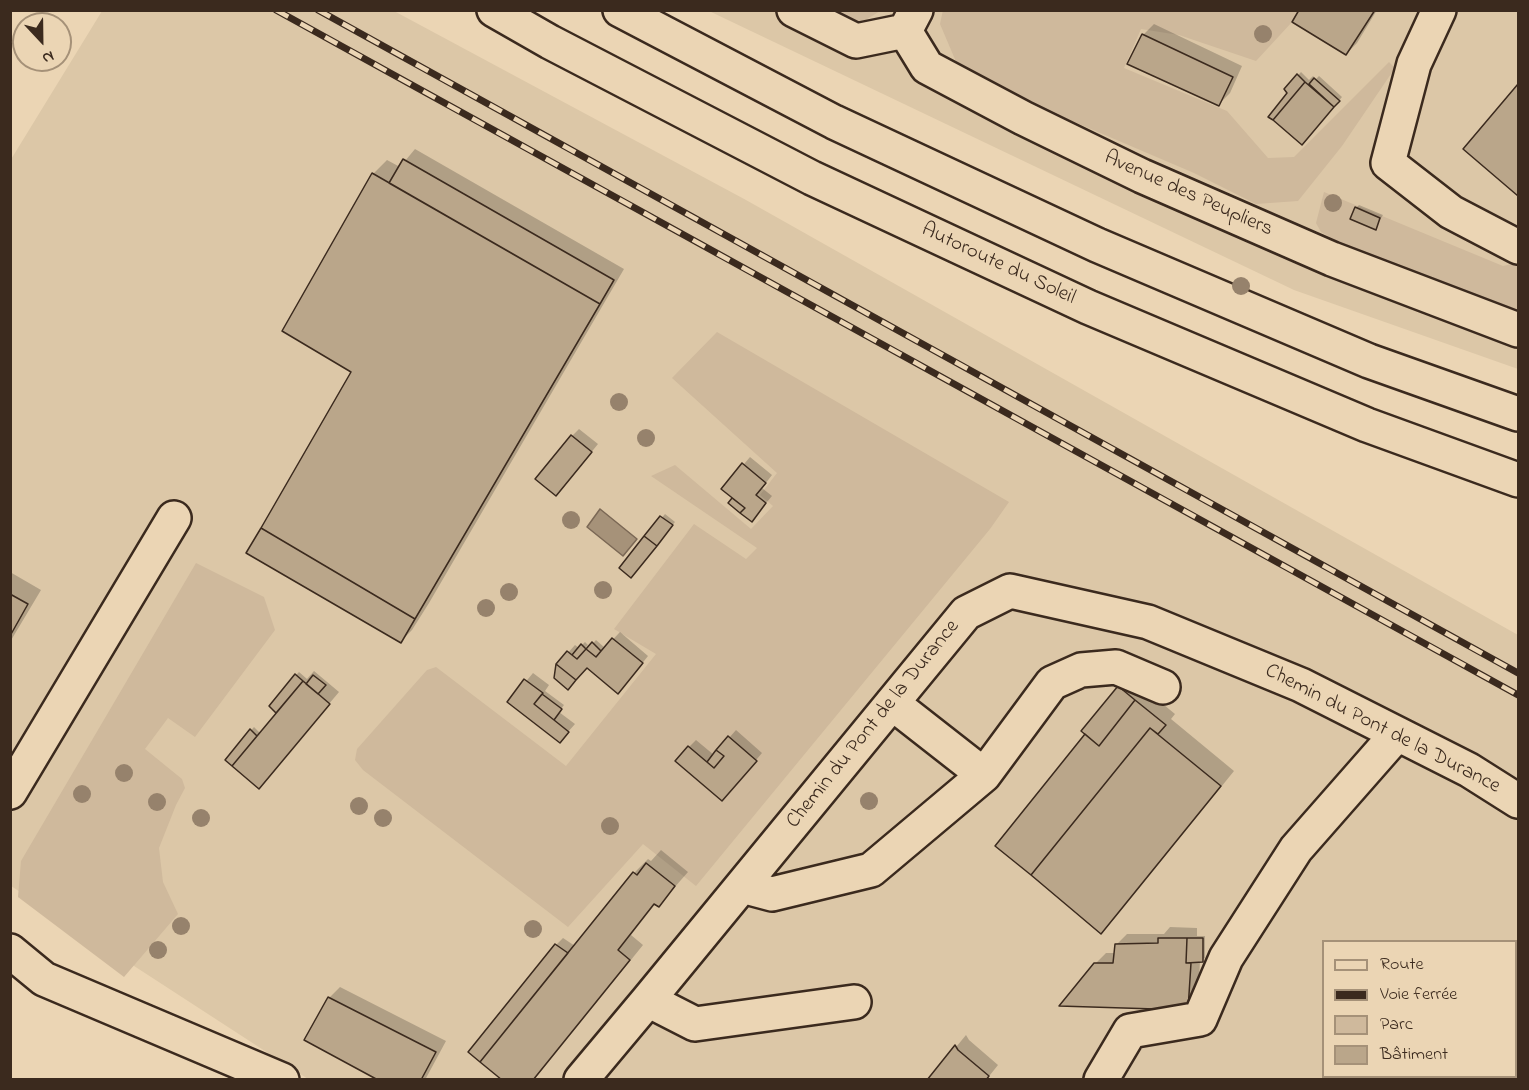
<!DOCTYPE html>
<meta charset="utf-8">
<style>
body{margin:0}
#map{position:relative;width:1529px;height:1090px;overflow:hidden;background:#ebd5b4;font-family:"Indie Flower",sans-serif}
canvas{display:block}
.frame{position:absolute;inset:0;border:12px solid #3b2a1e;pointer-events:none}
.legend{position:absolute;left:1322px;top:940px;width:195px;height:138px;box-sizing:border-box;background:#ebd5b4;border:2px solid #a59178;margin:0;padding:8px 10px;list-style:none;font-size:18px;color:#3b2a1e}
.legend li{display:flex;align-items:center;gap:12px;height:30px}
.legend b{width:30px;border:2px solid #a59178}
.north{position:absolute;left:12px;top:12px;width:60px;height:60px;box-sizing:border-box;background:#ebd5b4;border:2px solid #a59178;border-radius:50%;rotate:158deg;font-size:16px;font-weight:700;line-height:24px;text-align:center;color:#3b2a1e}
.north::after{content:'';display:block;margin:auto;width:21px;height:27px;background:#3b2a1e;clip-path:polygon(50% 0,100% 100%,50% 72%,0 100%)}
</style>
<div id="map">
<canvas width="1529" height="1090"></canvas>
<div class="frame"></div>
<ul class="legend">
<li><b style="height:8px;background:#ebd5b4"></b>Route</li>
<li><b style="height:8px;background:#3b2a1e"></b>Voie ferrée</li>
<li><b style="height:16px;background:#cfb99c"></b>Parc</li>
<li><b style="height:16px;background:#baa68a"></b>Bâtiment</li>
</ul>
<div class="north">N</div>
</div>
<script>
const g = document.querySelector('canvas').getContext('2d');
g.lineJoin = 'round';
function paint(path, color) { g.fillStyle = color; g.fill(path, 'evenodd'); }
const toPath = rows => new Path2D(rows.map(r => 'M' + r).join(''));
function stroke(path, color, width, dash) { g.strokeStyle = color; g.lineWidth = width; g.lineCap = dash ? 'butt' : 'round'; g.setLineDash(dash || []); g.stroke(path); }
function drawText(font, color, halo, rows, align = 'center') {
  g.font = font + ' "Indie Flower",sans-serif'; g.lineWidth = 6; g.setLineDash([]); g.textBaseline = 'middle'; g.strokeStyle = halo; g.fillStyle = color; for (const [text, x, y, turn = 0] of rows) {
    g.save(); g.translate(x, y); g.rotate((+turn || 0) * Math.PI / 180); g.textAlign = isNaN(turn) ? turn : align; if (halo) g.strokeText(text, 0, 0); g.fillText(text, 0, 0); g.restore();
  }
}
paint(toPath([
 [102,11,394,11,746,200,1518,635,1518,1079,308,1079,11,886,10,161],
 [1324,942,1516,942,1516,1076,1324,1076],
 [709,11,1518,11,1518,369,1294,290]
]), '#dcc7a7');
paint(toPath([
 [943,10,1298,11,1292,22,1256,61,1179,35,1141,29,1124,68,1227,111,1268,158,1294,157,1389,62,1395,68,1342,146,1298,201,1256,204,1194,173,1016,97,957,64,940,24],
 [816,11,880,11,864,21,830,19],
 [1324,192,1503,266,1512,264,1518,266,1518,309,1475,298,1344,245,1321,232,1316,223],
 [717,332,1009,502,990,529,696,886,643,844,568,927,363,770,355,760,357,749,427,670,436,667,566,766,656,654,614,629,694,524,746,559,757,548,651,476,675,465,751,529,773,506,760,495,777,473,672,378],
 [196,563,264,597,275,630,195,737,168,718,145,749,182,779,185,788,176,805,159,848,163,882,178,914,124,977,18,897,21,861]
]), '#cfb99c');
const water = toPath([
 [600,509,637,539,623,556,587,527,600,509]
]);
paint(water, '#a69279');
stroke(water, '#7b6855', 1.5);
paint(toPath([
 [1300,10,1377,10,1357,43,1346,54],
 [1154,24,1242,66,1230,93,1219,104,1143,35],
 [1301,72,1309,80,1313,76,1316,79,1319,76,1342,97,1308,136,1290,93,1286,89],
 [1518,86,1518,194,1466,149],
 [415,149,624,269,429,603,412,630,401,641,353,371,373,174,387,160,400,167],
 [1359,205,1383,215,1375,228,1356,208],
 [579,429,598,444,563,487,572,436],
 [750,457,772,475,762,488,772,496,752,520,730,503,735,498,723,489],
 [665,514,675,522,633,573,621,568],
 [10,572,41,590,10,642],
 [620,632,648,656,625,685,587,666,558,664,575,645,579,648,585,642,588,645,583,650,585,652,596,640,605,648],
 [314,671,339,692,259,787,227,759,254,727,261,734,282,708,281,706,296,675,299,672,307,679],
 [533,673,549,685,545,691,564,705,559,712,575,724,560,741,509,702],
 [1126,680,1147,691,1175,714,1171,719,1234,771,1115,918,1101,932,1087,734,1119,687],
 [736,730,762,753,729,792,689,747,696,740,714,755],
 [661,850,688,872,659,905,656,903,631,935,643,945,534,1080,504,1080,556,945,563,938,575,946,634,873,648,859,651,861],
 [1170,927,1197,928,1197,936,1205,936,1205,958,1200,961,1198,998,1188,1009,1095,964,1106,953,1115,953,1116,945,1127,934,1164,934],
 [340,987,446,1041,425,1080,381,1080,329,998],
 [966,1035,969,1040,998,1065,986,1080,929,1080]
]), '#0003');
const building = toPath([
 [1299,10,1375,10,1346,55,1292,22,1299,10],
 [1142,34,1233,77,1219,106,1127,64,1142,34],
 [1297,74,1305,82,1273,120,1268,117,1287,93,1284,89,1297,74],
 [1314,78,1340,101,1334,107,1309,84,1314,78],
 [1305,82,1334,107,1302,145,1273,120,1305,82],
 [1518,84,1518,196,1463,149,1518,84],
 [403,159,614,280,600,304,389,183,403,159],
 [372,173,600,304,415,619,261,528,351,372,282,331,372,173],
 [1355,207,1380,218,1376,230,1350,219,1355,207],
 [571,435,592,452,556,496,535,479,571,435],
 [742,463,766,483,756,495,766,503,752,522,740,513,745,508,721,489,742,463],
 [732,498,745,508,740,513,728,503,732,498],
 [660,516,673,525,657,546,644,536,660,516],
 [261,528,415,619,401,643,246,553,261,528],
 [644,536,657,546,631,578,619,568,644,536],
 [10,594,28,604,10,636,10,594],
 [612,638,643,663,618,694,587,668,576,680,556,664,567,651,577,659,586,649,596,657,612,638],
 [592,642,601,651,596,657,586,649,592,642],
 [581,644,586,649,577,659,572,655,581,644],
 [556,664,576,680,568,690,554,678,556,664],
 [295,674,303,681,276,713,269,706,295,674],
 [313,675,326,685,318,694,306,684,313,675],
 [524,679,543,693,534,704,569,732,560,743,507,702,524,679],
 [303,681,330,704,259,789,232,766,303,681],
 [1118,686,1135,700,1099,746,1081,731,1118,686],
 [542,694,562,709,554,720,534,704,542,694],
 [1135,700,1166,725,1158,734,1150,728,1031,875,995,846,1085,734,1099,746,1135,700],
 [1150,728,1221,786,1101,934,1031,875,1150,728],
 [250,729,257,736,232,766,225,760,250,729],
 [728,736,757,761,722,801,675,761,688,746,714,768,724,756,716,750,728,736],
 [716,750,724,756,714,768,707,762,716,750],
 [646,863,675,886,659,907,654,904,618,950,630,960,533,1080,502,1080,480,1062,633,872,637,875,646,863],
 [1158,938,1187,938,1186,963,1191,963,1188,1010,1059,1006,1094,963,1113,963,1115,944,1158,943,1158,938],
 [1187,938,1203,938,1203,962,1186,963,1187,938],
 [555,944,568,953,480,1062,468,1052,555,944],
 [328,997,436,1052,421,1080,378,1080,304,1040,328,997],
 [955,1045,958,1050,989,1076,986,1080,927,1080,955,1045]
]);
paint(building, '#baa68a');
stroke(building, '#3b2a1e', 1.5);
const minor = toPath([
 [794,10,856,41,905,31],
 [916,10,905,31,927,67,1023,118,1142,176,1332,259,1518,330],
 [1439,10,1414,64,1388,163,1451,212,1518,247],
 [892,703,984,775,1052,683,1081,670,1116,667,1163,687],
 [10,792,174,518],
 [742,886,772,894,871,870,984,775],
 [10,951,44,979,282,1080],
 [648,1000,695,1024,854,1002],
 [581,1080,648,1000,966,613,1010,591,1148,622,1301,685,1469,770,1518,801],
 [1101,1080,1130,1031,1200,1019,1226,958,1296,849,1397,734]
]);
const highway = toPath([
 [494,10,550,42,812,178,1088,307,1367,425,1518,480],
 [620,10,834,122,1097,245,1369,361,1518,414]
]);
stroke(minor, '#3b2a1e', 38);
stroke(highway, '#3b2a1e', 38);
stroke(minor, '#ebd5b4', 33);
stroke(highway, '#ebd5b4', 33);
const rail = toPath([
 [276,10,1518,695],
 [318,10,1518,673]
]);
stroke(rail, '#3b2a1e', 7);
stroke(rail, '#ebd5b4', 4.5, [14]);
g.fillStyle = '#96826c';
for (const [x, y] of [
 [1263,34],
 [1333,203],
 [1241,286],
 [619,402],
 [646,438],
 [571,520],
 [603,590],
 [509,592],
 [486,608],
 [124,773],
 [82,794],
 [869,801],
 [157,802],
 [359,806],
 [201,818],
 [383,818],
 [610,826],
 [181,926],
 [533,929],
 [158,950]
]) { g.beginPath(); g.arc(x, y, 9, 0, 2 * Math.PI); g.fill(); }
drawText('21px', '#3b2a1e', '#ebd5b4', [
 ["Avenue des Peupliers",1188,195,24],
 ["Autoroute du Soleil",998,265,25],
 ["Chemin du Pont de la Durance",874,725,-51],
 ["Chemin du Pont de la Durance",1382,730,27]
]);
</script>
